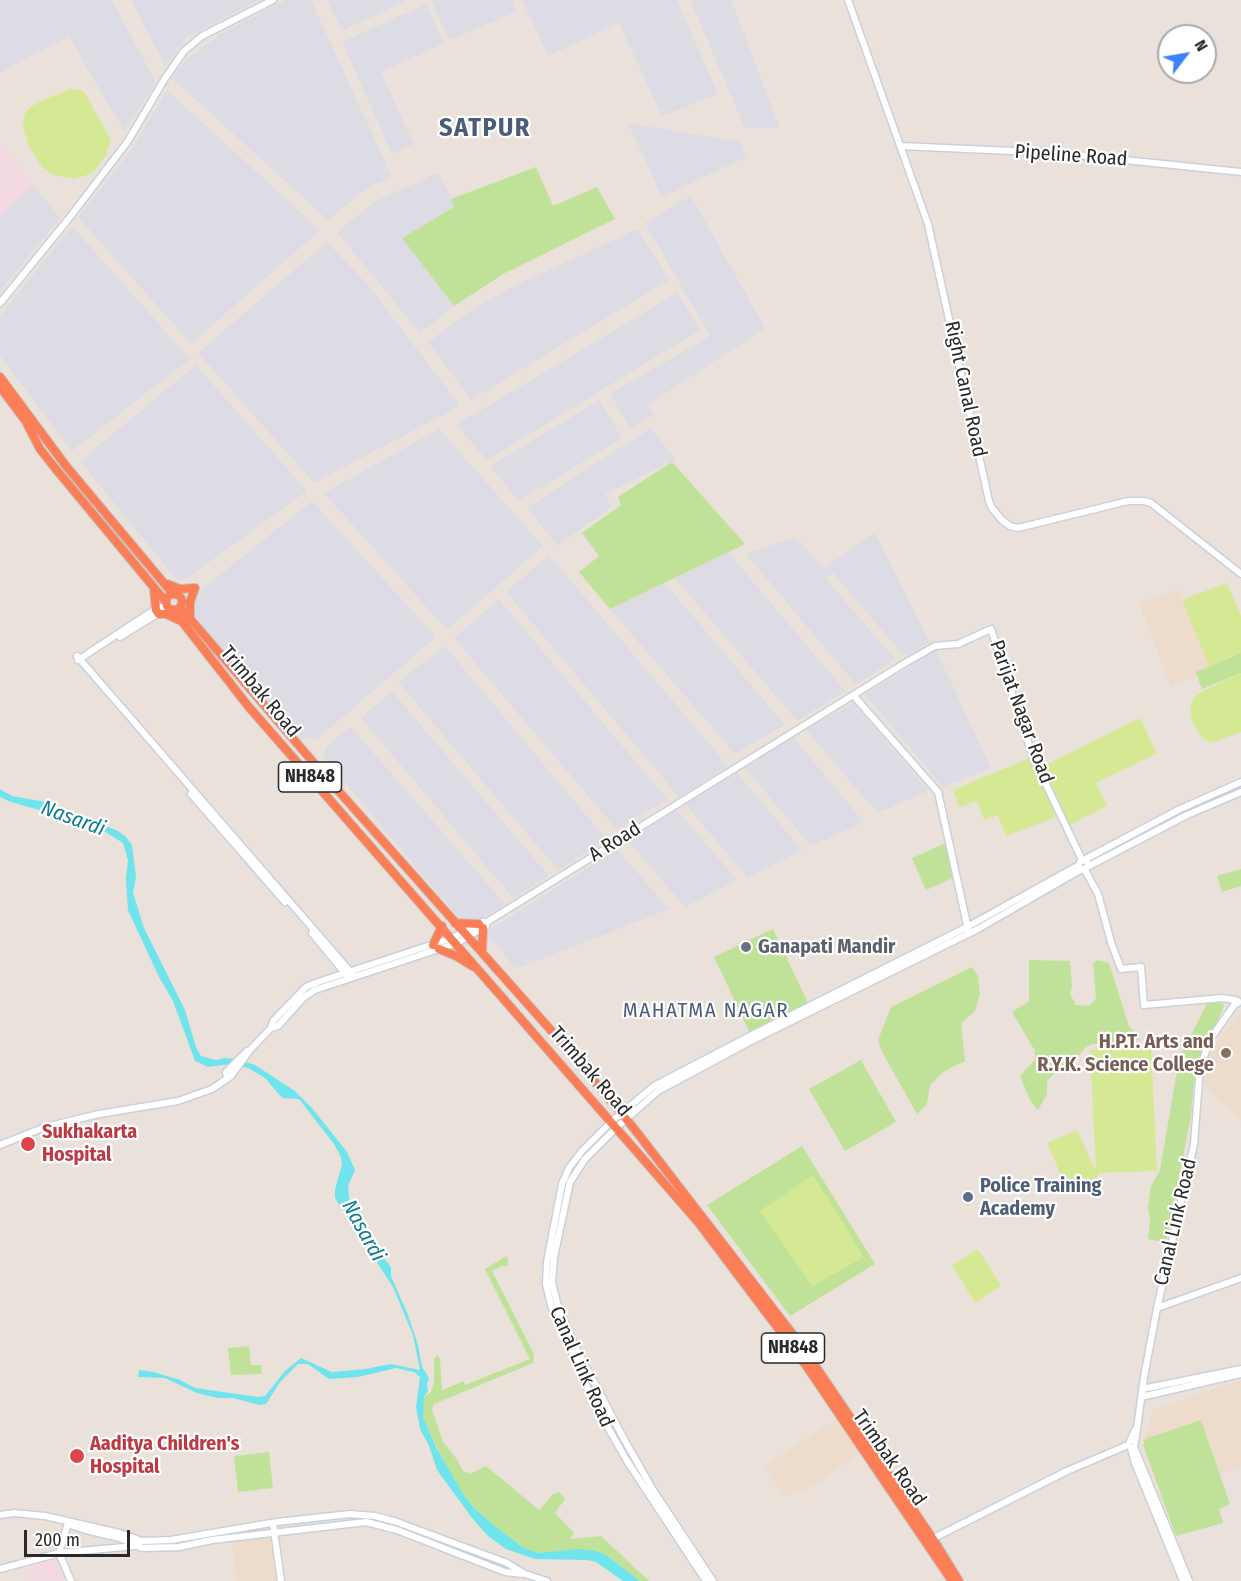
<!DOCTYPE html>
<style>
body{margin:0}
#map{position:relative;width:1241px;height:1581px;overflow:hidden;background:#ebe1db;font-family:"Fira Sans Condensed",sans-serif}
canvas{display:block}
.north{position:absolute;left:1157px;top:24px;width:60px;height:60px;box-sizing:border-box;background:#fff;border:2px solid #a9a9a9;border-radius:50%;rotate:59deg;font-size:16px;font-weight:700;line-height:24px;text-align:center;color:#292929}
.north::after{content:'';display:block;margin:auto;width:21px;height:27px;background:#3c83f7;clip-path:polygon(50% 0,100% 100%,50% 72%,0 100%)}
.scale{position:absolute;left:24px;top:1530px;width:106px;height:27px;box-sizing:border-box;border:3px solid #292929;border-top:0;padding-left:8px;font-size:18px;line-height:21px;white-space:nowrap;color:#292929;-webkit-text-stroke:4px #fff;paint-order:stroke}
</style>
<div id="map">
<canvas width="1241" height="1581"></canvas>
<div class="north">N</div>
<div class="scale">200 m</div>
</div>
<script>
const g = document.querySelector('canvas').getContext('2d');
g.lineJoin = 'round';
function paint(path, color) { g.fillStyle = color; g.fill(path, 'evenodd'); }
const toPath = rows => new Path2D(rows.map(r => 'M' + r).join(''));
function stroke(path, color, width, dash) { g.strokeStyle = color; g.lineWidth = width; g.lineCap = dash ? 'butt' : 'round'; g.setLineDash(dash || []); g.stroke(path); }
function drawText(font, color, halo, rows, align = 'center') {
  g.font = font + ' "Fira Sans Condensed",sans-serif'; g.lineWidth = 4.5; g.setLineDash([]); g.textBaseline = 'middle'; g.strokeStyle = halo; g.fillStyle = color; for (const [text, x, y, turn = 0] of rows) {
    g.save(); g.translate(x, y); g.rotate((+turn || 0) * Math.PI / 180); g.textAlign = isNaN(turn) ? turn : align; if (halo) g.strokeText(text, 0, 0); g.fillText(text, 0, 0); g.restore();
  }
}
paint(toPath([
 [0,0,112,0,156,83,124,131,69,37,0,72],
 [131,0,259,0,187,37,165,66],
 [286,0,311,0,392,177,367,188,328,220,172,78,188,58,224,32],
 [327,0,408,0,342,31],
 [431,0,511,0,516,12,449,40],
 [522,0,677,0,718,94,662,116,619,23,548,56],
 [690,0,731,0,780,128,745,128],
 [426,4,444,43,381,72,414,144,392,154,342,42],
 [167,90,320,230,191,344,78,217,131,150],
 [628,123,740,142,746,157,662,197],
 [439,173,455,206,402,238,454,306,420,333,337,232,376,201],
 [33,185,60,218,0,291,0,215],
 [691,196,765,328,648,405,653,415,631,429,610,394,710,336,645,223],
 [72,226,190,359,72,451,0,356,0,316],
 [638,229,669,280,471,400,428,342,474,308,516,285],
 [327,242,369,286,460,406,314,483,198,353],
 [677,293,700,330,487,460,456,425],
 [196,365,307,491,186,579,177,580,80,461],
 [600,400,622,438,519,501,490,466],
 [651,428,676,460,605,494,612,507,557,546,527,508],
 [439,429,543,546,447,630,324,493],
 [312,501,436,637,316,740,299,737,191,612,202,589],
 [875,533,930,642,905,657,833,573,825,578,895,659,856,685,746,554,796,537,824,568],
 [728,552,845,691,797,721,675,578],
 [549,555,728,766,679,797,506,592],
 [665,583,785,725,735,754,610,609],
 [499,599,667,799,617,830,454,638],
 [445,646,606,839,558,870,398,682],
 [936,650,991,768,943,787,865,694],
 [392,691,549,876,513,898,361,718],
 [854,703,928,791,877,813,806,729],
 [351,727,505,904,477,921,458,917,323,756,328,745],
 [793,737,864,822,811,846,745,768],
 [737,773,802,850,748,878,685,804],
 [677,810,737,880,685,907,628,841],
 [617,849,669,909,516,969,486,932]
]), '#dddce4');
paint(toPath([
 [1178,589,1211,670,1171,687,1139,603],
 [1241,1014,1241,1121,1204,1085,1204,1071,1220,1036,1237,1015],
 [1241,1380,1241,1467,1220,1474,1201,1420,1145,1439,1153,1410],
 [837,1419,861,1452,802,1494,798,1489,784,1498,765,1465],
 [272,1537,276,1581,236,1581,232,1542]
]), '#eddbcb');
paint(toPath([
 [0,143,33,185,0,215],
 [55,1558,64,1581,31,1581,25,1569]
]), '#f2d8df');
paint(toPath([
 [536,167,553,206,597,187,615,219,505,273,454,306,402,238,454,207,451,199],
 [672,462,745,544,610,609,579,572,599,556,582,533,621,505,618,497],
 [1241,653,1241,673,1202,689,1196,672],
 [948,842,955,877,926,890,912,858],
 [1241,869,1241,886,1222,892,1217,876],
 [773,929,808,1003,750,1033,714,957],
 [1029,960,1070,961,1072,986,1070,994,1076,1005,1089,1006,1096,999,1093,963,1098,960,1109,963,1129,1026,1140,1038,1135,1042,1092,1044,1085,1048,1072,1064,1058,1069,1047,1081,1047,1094,1038,1110,1031,1102,1020,1076,1035,1060,1035,1051,1012,1012,1029,1001],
 [972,967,978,975,980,994,975,1011,961,1023,965,1061,943,1072,930,1085,927,1104,917,1114,882,1052,878,1040,891,1007],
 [1221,1001,1224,1006,1222,1011,1195,1070,1191,1116,1166,1243,1148,1239,1150,1219,1148,1208,1151,1186,1160,1170,1179,1059,1207,1003],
 [861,1060,896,1122,845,1151,809,1089],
 [802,1146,875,1264,790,1316,707,1205],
 [506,1256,508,1259,508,1266,501,1266,492,1271,534,1354,533,1363,434,1404,432,1410,443,1442,456,1458,463,1471,470,1474,486,1466,539,1510,553,1494,559,1492,565,1499,555,1513,574,1533,570,1539,601,1536,649,1581,640,1581,606,1555,560,1552,539,1553,524,1548,496,1527,474,1508,463,1494,451,1476,430,1433,423,1417,423,1404,424,1397,431,1392,434,1382,434,1359,438,1355,440,1359,442,1390,464,1381,465,1385,530,1359,485,1269],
 [249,1346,251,1365,261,1365,262,1374,231,1375,228,1348],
 [1201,1420,1230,1504,1219,1509,1223,1523,1176,1536,1143,1445,1145,1439],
 [269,1452,273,1488,238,1492,234,1456]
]), '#bfe298');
paint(toPath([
 [71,89,82,90,85,93,111,140,106,155,93,173,74,179,54,175,42,167,28,145,23,124,25,113,30,107,43,100],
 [1227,583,1241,616,1241,653,1209,666,1182,600],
 [1241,673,1241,732,1211,743,1201,737,1193,723,1190,709,1194,697,1203,691],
 [1140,718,1157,753,1096,783,1107,806,1069,825,1042,767],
 [1032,757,1056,817,1006,836,998,815,984,820,977,801,959,807,953,790],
 [1151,1047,1157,1171,1097,1173,1098,1178,1068,1191,1047,1143,1077,1130,1096,1171,1090,1050],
 [813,1175,864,1257,812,1286,760,1211],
 [978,1249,1001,1286,975,1303,952,1265]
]), '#d5e994');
paint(toPath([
 [0,789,12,796,46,802,118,831,126,837,132,845,136,877,133,893,144,928,185,1010,196,1047,201,1056,216,1060,225,1058,237,1059,255,1065,295,1091,312,1108,347,1152,355,1170,348,1186,350,1205,355,1218,366,1236,391,1267,391,1276,408,1315,418,1345,422,1367,429,1378,427,1384,428,1391,424,1397,423,1417,436,1447,463,1494,474,1508,496,1527,524,1548,539,1553,579,1549,596,1551,606,1555,640,1581,623,1581,596,1562,587,1560,535,1559,523,1555,506,1549,488,1536,472,1518,437,1470,429,1446,420,1429,416,1407,420,1377,414,1372,396,1368,358,1377,329,1379,308,1364,298,1364,280,1382,266,1404,259,1405,233,1398,218,1398,197,1393,165,1378,138,1377,139,1370,154,1372,180,1380,195,1388,258,1397,265,1396,285,1371,301,1358,332,1372,365,1369,391,1364,420,1370,413,1335,393,1287,335,1198,335,1190,342,1164,341,1157,334,1144,299,1099,282,1098,265,1078,248,1068,230,1064,208,1067,195,1061,173,1001,159,977,128,910,126,879,128,860,123,843,104,831,78,821,11,802,0,797]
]), '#6fe4ed');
const secondary = toPath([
 [848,0,928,224,989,501,992,508,1002,520,1010,526,1018,528,1128,501,1144,501,1151,503,1241,574],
 [900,146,1057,153,1241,172],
 [0,303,70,217,128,141,164,80,184,51,202,36,273,0],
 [120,637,162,611],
 [77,656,354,976],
 [78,660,157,608,167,606],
 [853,695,938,792,968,929],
 [191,794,285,902],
 [1080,862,1178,810,1241,782],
 [1089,866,1187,815,1241,792],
 [1083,870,1089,866,1086,860],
 [1085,870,1098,894,1111,942,1121,969,1141,967,1144,1005,1222,998,1235,1000],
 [312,933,349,978],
 [271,1028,278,1026,303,998,315,990,457,943,486,926],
 [227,1077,226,1072,247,1051],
 [0,1145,45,1127,99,1114,178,1101,212,1089,231,1076,250,1050,271,1028,273,1021,306,987,318,982,452,938,483,922,487,922,905,663,935,646,958,644,991,629,1033,757,1082,860],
 [1157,1308,1241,1278],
 [1142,1389,1241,1369],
 [1141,1397,1241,1374],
 [1130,1441,1135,1430],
 [1135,1443,1144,1377,1157,1308,1194,1144,1200,1067,1211,1038,1235,1004,1238,1003,1238,1001,1235,1000,1235,1004],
 [1134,1447,1189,1581],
 [1131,1448,1135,1463,1183,1581],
 [0,1515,14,1513,45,1516,119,1533,142,1541],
 [68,1523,73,1526,86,1530,120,1538,142,1548,179,1547,212,1540,366,1522,397,1530,505,1572,523,1574],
 [68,1523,59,1553,71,1581],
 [273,1523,281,1581],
 [930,1540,1067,1471,1128,1445],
 [0,1569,59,1553,135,1546,142,1541,171,1540,277,1522,350,1514,375,1516,397,1522,507,1563,525,1574,547,1581],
 [706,1581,627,1461,594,1403,551,1305,546,1284,547,1262,562,1184,569,1168,582,1151,611,1122,654,1086,748,1037,967,927,1079,865],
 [713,1581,653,1490,625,1441,576,1348,558,1306,552,1283,554,1257,570,1182,585,1159,616,1128,658,1091,751,1041,978,929,1082,869]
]);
const highway = toPath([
 [0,377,66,466,173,594],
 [0,387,25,420,40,449,55,468,166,602],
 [167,584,180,589,195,588,190,602,190,618],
 [154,589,156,610,159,614,166,614,179,620],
 '166 602a8 8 0 1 1 16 0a8 8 0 1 1-16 0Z',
 [180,607,319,769,564,1045,632,1126,801,1345,933,1539,959,1581],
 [173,610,248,706,698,1222,805,1364,952,1581],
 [455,923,479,924],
 [433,945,442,926],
 [439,949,456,956,474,967],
 [482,952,483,928]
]);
stroke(secondary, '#cad0db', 9);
stroke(highway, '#c3c3c3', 10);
stroke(secondary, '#fff', 6);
stroke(highway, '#fc7e56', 8);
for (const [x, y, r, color] of [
 [746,947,6,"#6b7280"],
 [1226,1053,6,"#8d6e63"],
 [28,1144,8,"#e0444e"],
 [968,1197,6,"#5c6f8a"],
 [77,1456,8,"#e0444e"]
]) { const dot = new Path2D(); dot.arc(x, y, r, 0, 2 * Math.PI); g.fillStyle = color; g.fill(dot); stroke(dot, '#fff', 2); }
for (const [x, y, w] of [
 [310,777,63],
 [793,1348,63]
]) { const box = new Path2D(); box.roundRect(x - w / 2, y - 15, w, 30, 4.5); g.fillStyle = '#fff'; g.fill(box); stroke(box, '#292929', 1.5); }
drawText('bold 18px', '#292929', null, [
 ["NH848",310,777],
 ["NH848",793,1348]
]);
drawText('20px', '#292929', '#fff', [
 ["Pipeline Road",1071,156,4],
 ["Right Canal Road",965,389,78],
 ["Trimbak Road",260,692,50],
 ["Parijat Nagar Road",1021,712,70],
 ["A Road",615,842,-32],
 ["Trimbak Road",590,1072,49],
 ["Canal Link Road",1176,1222,-77],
 ["Canal Link Road",581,1367,66],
 ["Trimbak Road",889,1458,55]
]);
drawText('bold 20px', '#5b616d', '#fff', [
 ["Ganapati Mandir",758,947]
], 'left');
drawText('bold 20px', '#785e54', '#fff', [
 ["H.P.T. Arts and",1214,1042],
 ["R.Y.K. Science College",1214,1065]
], 'right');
drawText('bold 20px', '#be3a42', '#fff', [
 ["Sukhakarta",42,1132],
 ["Hospital",42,1155],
 ["Aaditya Children's",90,1444],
 ["Hospital",90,1467]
], 'left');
drawText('bold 20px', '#4e5e75', '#fff', [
 ["Police Training",980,1186],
 ["Academy",980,1209]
], 'left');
drawText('italic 21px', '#0f7d91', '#fff', [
 ["Nasardi",73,819,20],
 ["Nasardi",363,1231,61]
]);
g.letterSpacing = '1.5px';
drawText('21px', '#4a5c79', '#fff', [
 ["MAHATMA NAGAR",706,1011]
]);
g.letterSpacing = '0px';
g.letterSpacing = '1.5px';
drawText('bold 26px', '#4a5c79', '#fff', [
 ["SATPUR",485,129]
]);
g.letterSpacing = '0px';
</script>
